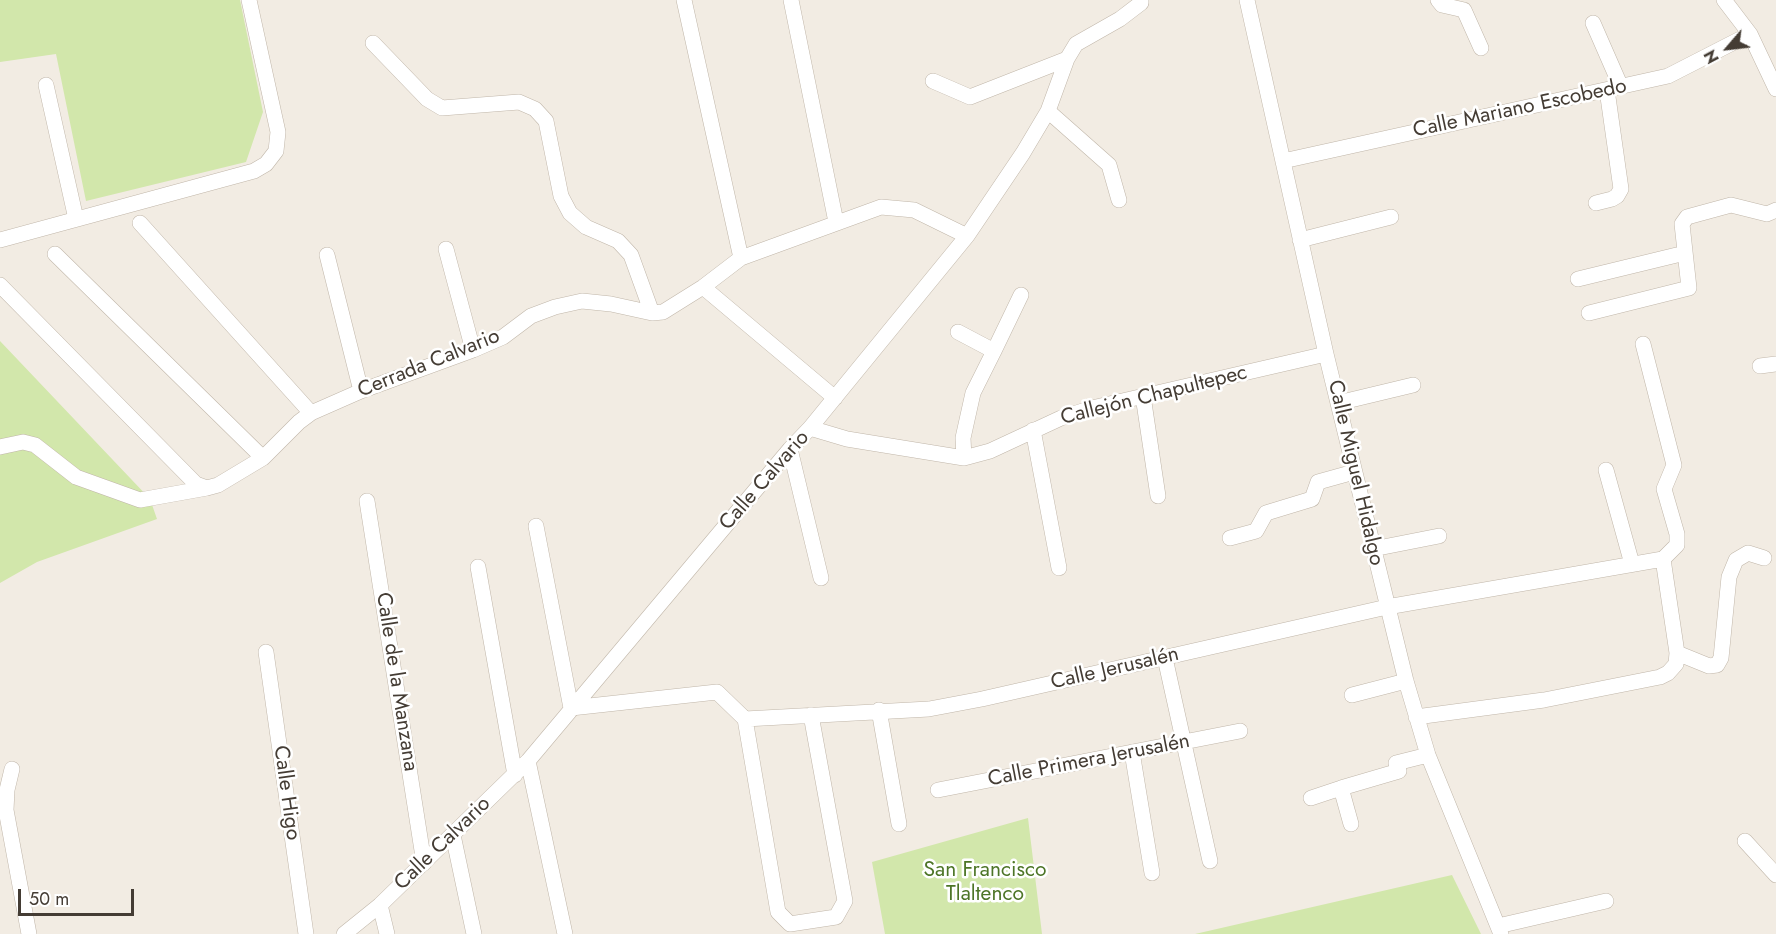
<!DOCTYPE html>
<meta charset="utf-8">
<style>
body{margin:0}
#map{position:relative;width:1776px;height:934px;overflow:hidden;background:#f2ece3;font-family:Jost,sans-serif}
canvas{display:block}
.north{position:absolute;left:1698px;top:18px;width:60px;height:60px;-webkit-text-stroke:4px #fff;paint-order:stroke;rotate:242deg;font-size:16px;font-weight:700;line-height:24px;text-align:center;color:#443c34}
.north::after{content:'';display:block;margin:auto;width:21px;height:27px;background:#443c34;clip-path:polygon(50% 0,100% 100%,50% 72%,0 100%)}
.scale{position:absolute;left:18px;top:889px;width:116px;height:27px;box-sizing:border-box;border:3px solid #443c34;border-top:0;padding-left:8px;font-size:18px;line-height:21px;white-space:nowrap;color:#443c34;-webkit-text-stroke:4px #fff;paint-order:stroke}
</style>
<div id="map">
<canvas width="1776" height="934"></canvas>
<div class="north">N</div>
<div class="scale">50 m</div>
</div>
<script>
const g = document.querySelector('canvas').getContext('2d');
g.lineJoin = 'round';
function paint(path, color) { g.fillStyle = color; g.fill(path, 'evenodd'); }
const toPath = rows => new Path2D(rows.map(r => 'M' + r).join(''));
function stroke(path, color, width, dash) { g.strokeStyle = color; g.lineWidth = width; g.lineCap = dash ? 'butt' : 'round'; g.setLineDash(dash || []); g.stroke(path); }
function drawText(font, color, halo, rows, align = 'center') {
  g.font = font + ' Jost,sans-serif'; g.lineWidth = 5; g.setLineDash([]); g.textBaseline = 'middle'; g.strokeStyle = halo; g.fillStyle = color; for (const [text, x, y, turn = 0] of rows) {
    g.save(); g.translate(x, y); g.rotate((+turn || 0) * Math.PI / 180); g.textAlign = isNaN(turn) ? turn : align; if (halo) g.strokeText(text, 0, 0); g.fillText(text, 0, 0); g.restore();
  }
}
paint(toPath([
 [0,0,240,0,263,112,246,162,86,201,56,54,0,62],
 [0,341,150,499,157,519,37,562,0,583],
 [1028,818,1042,934,885,934,872,862],
 [1452,875,1481,934,1195,934]
]), '#d2e7ab');
const minor = toPath([
 [684,0,741,258],
 [791,0,836,222],
 [1247,0,1326,354,1406,681,1428,755,1501,934],
 [1438,0,1442,5,1464,10,1481,48],
 [1724,0,1750,34,1776,89],
 [1593,23,1621,87],
 [373,43,427,99,442,108,519,102,535,109,546,121,561,196,570,213,586,227,618,241,631,255,652,313],
 [933,81,970,97,1067,59],
 [46,85,76,219],
 [1048,111,1109,165,1119,200],
 [1283,161,1668,76,1750,34],
 [1596,203,1612,199,1617,196,1621,189,1607,90],
 [140,223,311,413],
 [0,240,254,171,266,164,276,151,278,132,249,0],
 [1300,240,1391,217],
 [446,249,473,350],
 [55,254,263,458],
 [327,255,361,391],
 [1578,279,1685,253],
 [0,285,196,484,207,488,218,485,263,458,299,422,311,413,361,391,473,350,503,337,531,316,555,307,582,301,611,304,652,313,663,312,703,287,741,258,881,207,914,210,967,236],
 [703,287,835,398],
 [1589,313,1689,288,1682,224,1687,217,1731,205,1767,214,1776,210],
 [958,332,994,351,1021,295],
 [1760,366,1776,364],
 [1143,396,1158,496],
 [1338,403,1413,385],
 [810,428,847,439,964,458,990,451,1061,418,1092,408,1326,354],
 [1033,430,1059,568],
 [0,447,23,442,35,445,76,477,140,500,207,488],
 [790,449,821,578],
 [964,458,963,438,973,393,994,351],
 [1606,470,1632,564],
 [367,501,424,863],
 [536,526,571,708,717,692,745,719,929,709,982,699,1387,607,1663,559],
 [1230,538,1256,531,1266,513,1312,499,1318,482,1354,472],
 [1373,549,1439,536],
 [478,567,515,775],
 [266,652,306,934],
 [1677,653,1709,666,1717,665,1721,658,1729,577,1736,560,1748,553,1764,558],
 [1165,658,1210,861],
 [1352,695,1406,681],
 [879,710,899,824],
 [1416,717,1544,700,1660,677,1668,673,1676,664,1677,653,1663,559,1677,545,1677,534,1664,489,1674,465,1643,344],
 [745,719,778,912,790,924,836,917,845,901,811,715],
 [1132,752,1152,873],
 [528,761,565,934],
 [12,769,7,790,6,810,29,934],
 [938,790,1240,731],
 [1311,798,1341,788],
 [1351,824,1341,788,1399,771,1396,763,1428,755],
 [453,835,474,934],
 [1745,841,1776,875],
 [380,905,387,934],
 [1498,926,1606,901],
 [344,934,380,905,528,761,790,449,810,428,967,236,1023,153,1048,111,1067,59,1076,44,1120,19,1141,3,1141,0]
]);
stroke(minor, '#c0b6a9', 16);
stroke(minor, '#fff', 15);
drawText('21px', '#443c34', '#fff', [
 ["Calle Mariano Escobedo",1520,109,-12],
 ["Cerrada Calvario",429,364,-22],
 ["Callejón Chapultepec",1154,396,-14],
 ["Calle Miguel Hidalgo",1355,473,77],
 ["Calle Calvario",765,481,-49],
 ["Calle Jerusalén",1115,669,-13],
 ["Calle de la Manzana",396,682,81],
 ["Calle Primera Jerusalén",1089,761,-11],
 ["Calle Higo",286,793,82],
 ["Calle Calvario",443,844,-44]
]);
drawText('21px', '#4d7527', '#fff', [
 ["San Francisco",985,871],
 ["Tlaltenco",985,895]
]);
</script>
